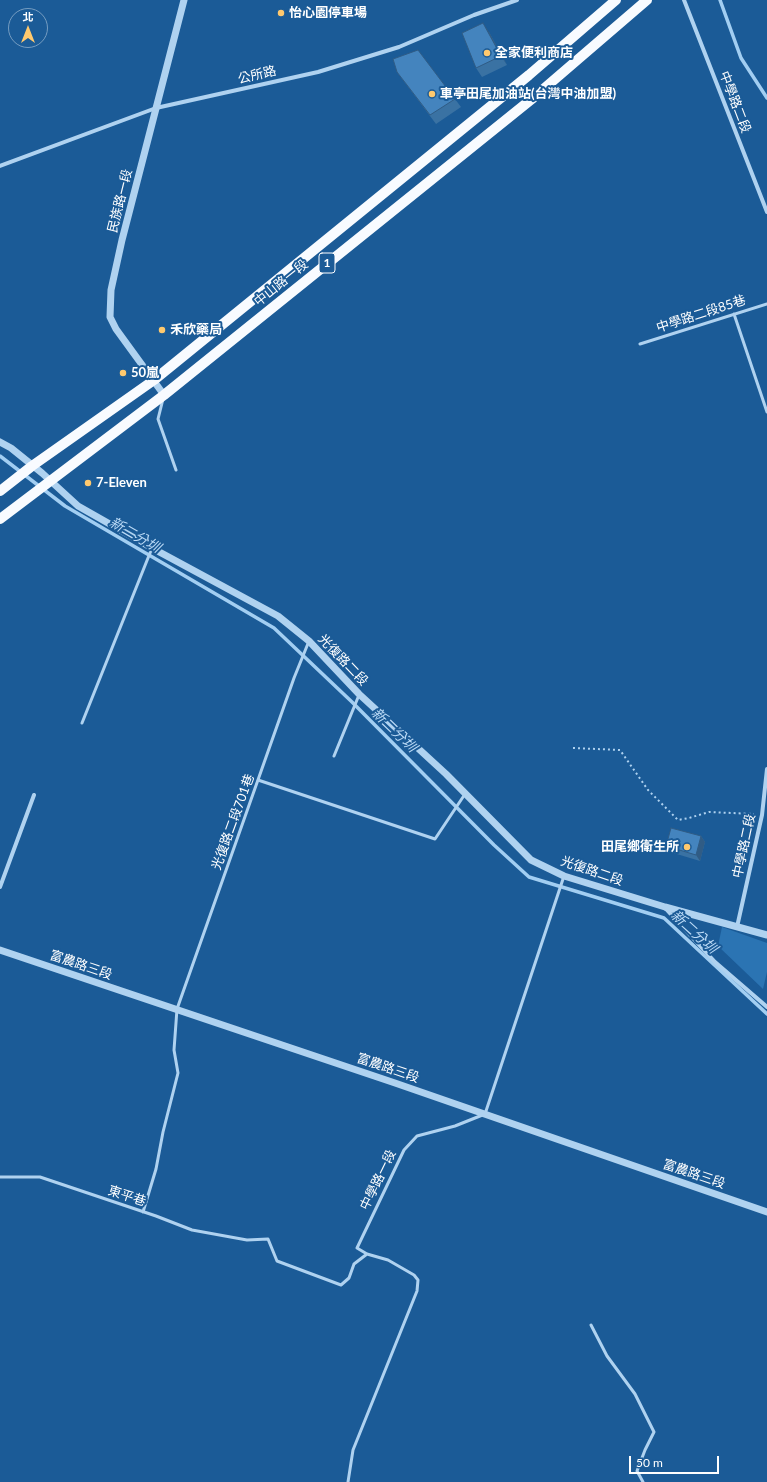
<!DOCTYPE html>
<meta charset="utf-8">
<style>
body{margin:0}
#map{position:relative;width:767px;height:1482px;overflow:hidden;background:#1b5b97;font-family:Lato,"Noto Sans TC",sans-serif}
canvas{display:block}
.north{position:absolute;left:8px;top:8px;width:40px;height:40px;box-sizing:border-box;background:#1b5b97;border:1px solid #769dc1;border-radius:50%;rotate:0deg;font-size:11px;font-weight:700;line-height:16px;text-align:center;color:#fff}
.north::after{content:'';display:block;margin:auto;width:14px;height:18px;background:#ffc96e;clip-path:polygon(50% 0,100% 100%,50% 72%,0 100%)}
.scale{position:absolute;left:629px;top:1456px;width:90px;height:18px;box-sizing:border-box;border:2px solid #fff;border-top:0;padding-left:5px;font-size:12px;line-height:14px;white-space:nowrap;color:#fff;-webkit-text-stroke:3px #1b5b97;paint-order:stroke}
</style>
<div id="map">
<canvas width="767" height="1482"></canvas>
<div class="north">北</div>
<div class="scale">50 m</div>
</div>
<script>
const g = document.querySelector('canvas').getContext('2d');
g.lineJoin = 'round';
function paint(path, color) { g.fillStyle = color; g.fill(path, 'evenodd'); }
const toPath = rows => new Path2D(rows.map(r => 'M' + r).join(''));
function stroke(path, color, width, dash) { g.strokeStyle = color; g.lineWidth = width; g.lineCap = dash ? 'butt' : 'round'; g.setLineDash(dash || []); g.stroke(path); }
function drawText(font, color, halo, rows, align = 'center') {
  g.font = font + ' Lato,"Noto Sans TC",sans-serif'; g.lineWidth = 4; g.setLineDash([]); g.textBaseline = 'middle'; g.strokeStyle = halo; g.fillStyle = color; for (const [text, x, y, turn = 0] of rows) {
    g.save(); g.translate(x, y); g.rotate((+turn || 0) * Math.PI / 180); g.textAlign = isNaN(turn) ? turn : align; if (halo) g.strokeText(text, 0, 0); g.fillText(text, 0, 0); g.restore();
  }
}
paint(toPath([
 [722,927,767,943,767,972,763,989,718,946]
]), '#2b74b3');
stroke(toPath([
 [720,0,741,58,767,98],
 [0,456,65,506,274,628,352,702,494,845,529,877,664,918,767,1014]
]), '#a2cef2', 3.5);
stroke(toPath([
 [573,748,620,750,648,790,678,820,689,818,709,812,754,814]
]), '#afd2f0', 2, [2, 3]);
stroke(toPath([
 [734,314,767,412],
 [640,344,767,304],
 [163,399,158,419,176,470],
 [82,723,152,548],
 [334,756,359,695],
 [258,780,435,839,465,794],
 [0,1177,40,1177,156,1216,192,1230,247,1240,268,1239,277,1261,341,1285,349,1278,354,1264,367,1254],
 [143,1212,156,1169,163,1132,178,1073,174,1050,177,1009,294,678,309,641],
 [591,1325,607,1356,635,1394,654,1432,645,1450,637,1471,643,1482],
 [348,1482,353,1450,417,1291,418,1280,414,1275,388,1260,367,1254,357,1248,404,1150,417,1136,455,1126,485,1114,564,876]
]), '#afd2f0', 3);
stroke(toPath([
 [684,0,767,212],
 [0,166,156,108,318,72,399,47,474,15,517,0],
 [0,887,34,795],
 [666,909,715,962,767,1007],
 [737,927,762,815,767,769]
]), '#afd2f0', 4);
stroke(toPath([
 [164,395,116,329,110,317,111,290,122,240,184,0],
 [0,442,11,448,42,473,78,506,152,548,278,616,309,641,359,694,446,774,531,860,564,876,665,907,767,935],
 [0,950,395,1083,767,1212]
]), '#afd2f0', 7);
stroke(toPath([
 [0,491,32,466,154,380,529,75,616,0],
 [0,519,164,395,533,98,647,0]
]), '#f8fbff', 10);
paint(toPath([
 [489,32,507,65,482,77,476,68],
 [397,72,455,99,461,107,436,124],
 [701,836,705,842,700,861,670,852,666,846]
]), '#3a72a3');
paint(toPath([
 [483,23,489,32,507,65,501,56],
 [701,836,705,842,700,861,696,855]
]), '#305c85');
const building = toPath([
 [483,23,501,56,476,68,462,33,483,23],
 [418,50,455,99,430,115,397,72,393,59,418,50],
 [671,828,701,836,696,855,666,846,671,828]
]);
paint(building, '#4484be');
stroke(building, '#305c85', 1);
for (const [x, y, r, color] of [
 [281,13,4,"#ffc96e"],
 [487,53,4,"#ffc96e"],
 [432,94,4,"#ffc96e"],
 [162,330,4,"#ffc96e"],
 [123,373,4,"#ffc96e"],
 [88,483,4,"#ffc96e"],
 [687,847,4,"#ffc96e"]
]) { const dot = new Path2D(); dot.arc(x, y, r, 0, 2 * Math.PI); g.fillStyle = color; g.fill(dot); stroke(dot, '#1b5b97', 1.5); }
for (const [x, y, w] of [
 [327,263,16]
]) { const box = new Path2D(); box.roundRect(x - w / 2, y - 10, w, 20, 3); g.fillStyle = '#1b5b97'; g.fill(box); stroke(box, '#fff', 1); }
drawText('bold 12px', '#fff', null, [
 ["1",327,263]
]);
drawText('bold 13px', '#fff', '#1b5b97', [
 ["怡心園停車場",289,13],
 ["全家便利商店",495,53],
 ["車亭田尾加油站(台灣中油加盟)",440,94],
 ["禾欣藥局",170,330],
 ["50嵐",131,373],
 ["7-Eleven",96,483],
 ["田尾鄉衛生所",679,847,"right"]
], 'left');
drawText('13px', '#fff', '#1b5b97', [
 ["公所路",257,75,-13],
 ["中學路二段",735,102,69],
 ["民族路一段",120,201,-76],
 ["中山路一段",281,283,-39],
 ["中學路二段85巷",701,314,-18],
 ["光復路二段",343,660,46],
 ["光復路二段701巷",233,822,-70],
 ["中學路二段",744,846,-78],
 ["光復路二段",592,871,19],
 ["富農路三段",81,965,19],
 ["富農路三段",388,1068,19],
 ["富農路三段",694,1174,19],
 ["中學路一段",378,1180,-64],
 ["東平巷",127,1196,18]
]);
drawText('italic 14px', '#bcdbf7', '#1b5b97', [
 ["新二分圳",135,535,30],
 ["新二分圳",394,730,44],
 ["新二分圳",694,932,42]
]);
</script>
